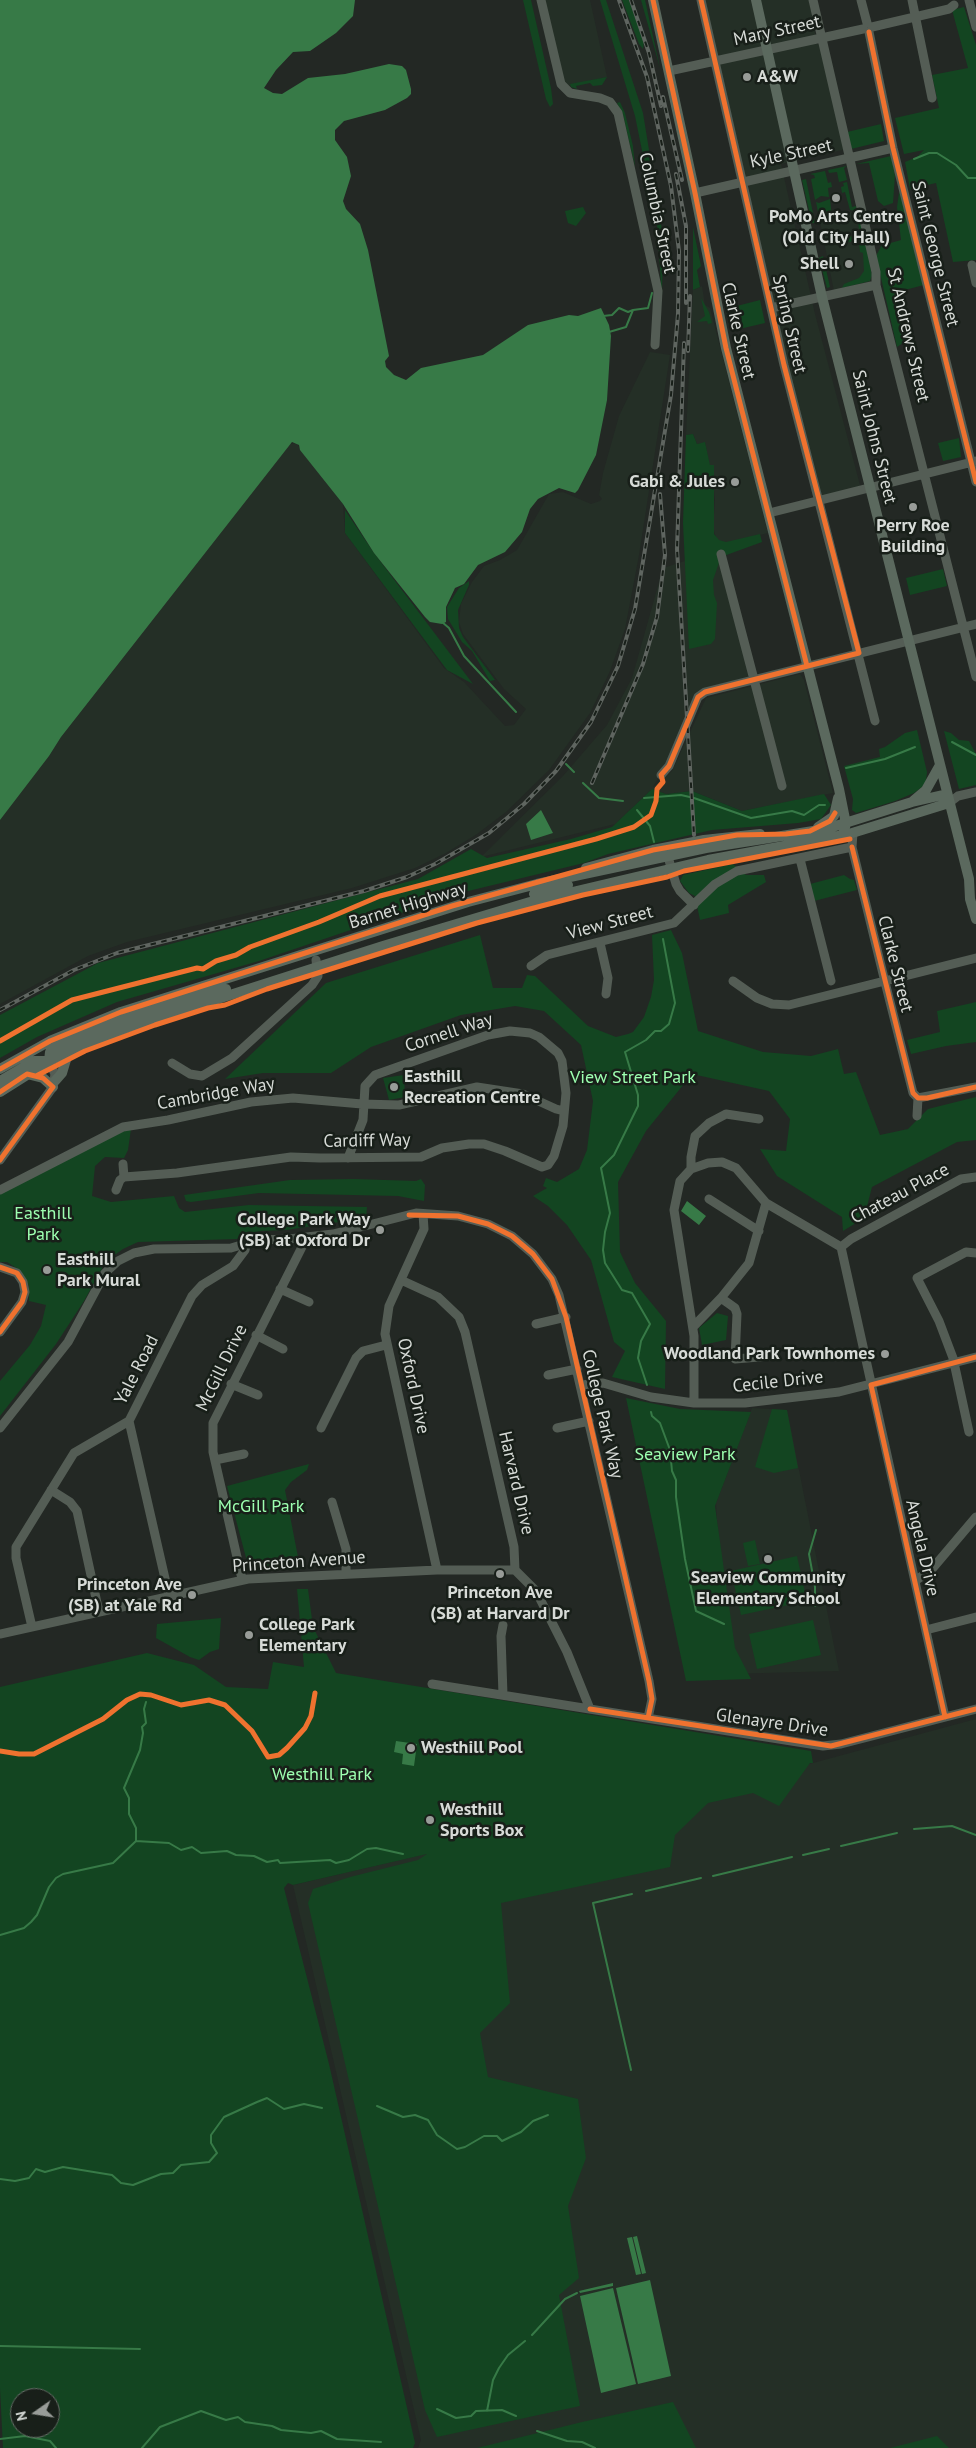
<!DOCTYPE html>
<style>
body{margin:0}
#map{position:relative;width:976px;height:2448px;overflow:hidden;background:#232824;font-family:"PT Sans",sans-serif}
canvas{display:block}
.north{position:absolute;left:10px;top:2388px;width:50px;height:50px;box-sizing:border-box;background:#181f19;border:1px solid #646a65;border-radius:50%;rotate:257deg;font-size:14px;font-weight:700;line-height:20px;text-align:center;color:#d7dbd7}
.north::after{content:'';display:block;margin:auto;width:18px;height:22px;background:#989c98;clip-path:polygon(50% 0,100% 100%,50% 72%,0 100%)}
</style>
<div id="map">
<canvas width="976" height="2448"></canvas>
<div class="north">N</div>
</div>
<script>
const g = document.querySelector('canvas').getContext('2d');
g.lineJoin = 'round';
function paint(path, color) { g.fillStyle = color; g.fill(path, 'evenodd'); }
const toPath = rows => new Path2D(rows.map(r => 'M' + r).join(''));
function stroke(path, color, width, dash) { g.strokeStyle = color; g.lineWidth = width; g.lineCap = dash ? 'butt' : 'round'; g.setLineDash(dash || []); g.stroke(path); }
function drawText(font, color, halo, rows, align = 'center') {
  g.font = font + ' "PT Sans",sans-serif'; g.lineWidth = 5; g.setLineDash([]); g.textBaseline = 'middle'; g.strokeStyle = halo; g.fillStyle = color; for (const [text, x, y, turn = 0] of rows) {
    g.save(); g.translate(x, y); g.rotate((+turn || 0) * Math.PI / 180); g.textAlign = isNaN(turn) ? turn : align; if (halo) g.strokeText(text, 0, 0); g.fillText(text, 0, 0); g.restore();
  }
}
paint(toPath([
 [543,0,590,0,607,77,564,87],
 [702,0,809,0,817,44,823,45,847,149,781,164,815,314,861,489,819,500],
 [858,210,870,281,834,291,820,222],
 [702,286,705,305,710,308,768,533,718,545,753,675,700,690,669,759,653,787,672,771,706,698,800,674,804,680,833,793,742,811,692,791,666,794,652,789,615,824,481,857,563,776,607,725,632,678,663,568,710,553,718,545,713,527,715,500,713,483,705,443,697,444,693,434,686,435,693,290],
 [650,352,670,355,639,555,625,629,610,671,590,713,549,770,506,812,477,834,446,853,415,868,352,888,127,942,88,956,0,1004,0,820,49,756,61,737,290,444,297,443,301,450,343,504,345,533,444,668,464,682,505,726,514,725,526,709,504,689,463,634,459,622,461,604,472,582,484,566,500,560,517,550,549,494,563,492,591,504,600,501,602,499,599,495,603,473,619,416],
 [752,1408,787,1410,839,1671,726,1674,716,1503],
 [976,1719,976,2448,418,2448,421,2440,293,1885,813,1763]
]), '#242f26');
paint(toPath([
 [523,0,531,0,551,88,553,104,550,107,546,99],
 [600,0,606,0,643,113,663,236,662,298,657,224,635,116],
 [622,0,629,0,644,42,643,49,639,44],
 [641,0,645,0,660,68],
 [964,7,976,45,976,260,953,262,936,183,910,189,905,162,917,157,924,150,904,154,895,118,939,108,932,75,968,68,952,10],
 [607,77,602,85,593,86,590,83,576,86,577,89,571,87,570,84],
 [620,102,625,113,633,146,635,167,623,115,617,103],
 [881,124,884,141,851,149,847,132],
 [891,156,895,175,893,203,884,206,878,201,869,163,856,164],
 [847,166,844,168,847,180,839,182,837,172,829,173,828,170],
 [825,171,828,183,831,182,832,187,828,188,829,197,821,196,815,200,811,179,815,178,814,175,810,174],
 [806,179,815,223,812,223,802,180],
 [847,182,852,207,856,206,857,211,850,210,845,192,842,193,841,187,844,186,843,183],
 [900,186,924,285,897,292,909,339,897,347,876,256,886,237,887,244,901,240,897,207],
 [830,199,832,217,820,222,816,202,819,203],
 [583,207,586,213,576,226,568,223,565,211],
 [857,218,860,218,872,275,870,281,842,288,844,284,859,278,864,271,863,253,860,252,859,243,854,241,834,245,831,245,831,242,860,234],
 [693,227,701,266,697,270,700,287,693,290],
 [823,256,830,287,827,288,819,258],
 [701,298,709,312,712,323,708,324,707,321,697,322,705,316],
 [760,300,765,323,735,330,729,308],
 [693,434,697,444,705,442,710,465,714,465,714,534,719,540,726,542,760,534,762,542,721,557,713,580,714,595,717,603,715,639,711,644,689,649,683,523,686,435],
 [959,438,961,457,943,461,938,443],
 [345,510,374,553,473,684,447,670,345,533],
 [943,569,947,586,910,595,906,578],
 [469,581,469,585,458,610,459,628,463,637,495,680,490,681,472,651,462,642,448,619,447,607,459,588],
 [917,730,927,772,926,781,922,787,914,793,895,801,856,813,852,810,853,799,844,766,880,757,879,749,885,747,905,733],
 [944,731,951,733,959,740,969,741,976,754,976,785,959,789],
 [652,789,666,794,692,791,742,811,824,794,831,805,821,819,798,823,712,830,608,854,584,863,460,893,259,961,117,1002,37,1037,0,1058,0,1015,98,963,418,879,471,849,487,858,571,839,612,827],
 [733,864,746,875,764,875,766,882,728,905,729,913,700,920,695,896,689,893,680,881,683,875],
 [844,875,850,879,854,880,857,890,814,901,810,884],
 [671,930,682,953,698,1031,763,1052,811,1056,838,1049,844,1074,856,1072,880,1135,908,1129,928,1109,976,1097,976,1140,957,1142,872,1187,864,1218,843,1231,842,1217,777,1176,760,1149,786,1151,790,1119,769,1091,692,1074,646,1131,618,1182,620,1252,635,1283,666,1321,665,1389,612,1377,625,1351,614,1342,591,1260,567,1225,548,1206,533,1196,547,1188,543,1186,546,1178,557,1182,579,1169,587,1150,593,1101,581,1045,544,1011,515,1006,461,1015,371,1047,331,1073,263,1073,225,1079,326,983,480,935,493,988,522,988,527,975,535,976,588,1026,616,1037,628,1034,633,1032,644,1017,651,997,654,980,652,935],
 [976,1002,976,1042,946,1046,911,1054,907,1040,940,1032,937,1011],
 [404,1075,405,1097,389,1100,383,1078],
 [131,1129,128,1150,124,1158,105,1157,95,1166,92,1196,111,1202,174,1196,179,1208,185,1212,249,1205,367,1207,366,1218,286,1230,261,1231,237,1239,138,1242,123,1249,106,1261,84,1301,56,1344,0,1416,0,1381,30,1345,41,1326,46,1305,29,1301,29,1286,21,1271,7,1262,0,1262,0,1194,115,1134],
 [354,1179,416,1181,421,1179,425,1185,424,1201,398,1196,259,1193,191,1202,186,1201,184,1195,290,1180],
 [717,1313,728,1316,726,1340,702,1345,699,1328],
 [626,1398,680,1409,751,1412,715,1506,735,1648,751,1679,686,1681],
 [772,1409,787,1410,798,1468,774,1473,755,1467],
 [309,1464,307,1470,291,1482,285,1490,298,1557,305,1566,300,1566,301,1569,249,1569,227,1486],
 [755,1540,760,1564,748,1566,743,1543],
 [797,1556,807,1601,741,1615,731,1571],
 [297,1589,308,1589,313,1627,336,1673,811,1751,813,1763,810,1763,779,1806,753,1793,708,1803,675,1835,670,1867,501,1903,510,2003,480,2033,488,2077,578,2099,586,2158,568,2206,579,2278,559,2295,580,2406,437,2437,425,2410,308,1903,313,1889,350,1877,418,1860,427,1854,293,1885,288,1883,284,1888,329,2064,415,2443,413,2448,3,2448,0,2388,0,1687,147,1653,194,1665,226,1687,268,1689,273,1662,304,1667],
 [20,2398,50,2398,50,2428,20,2428],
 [221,1618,219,1649,210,1652,199,1660,190,1657,156,1638,157,1624],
 [813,1620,821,1655,757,1669,749,1634],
 [673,2402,696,2448,477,2448,582,2422],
 [937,2436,949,2448,890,2448]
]), '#134521');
paint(toPath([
 [0,0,355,0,353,16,336,33,310,51,293,52,276,70,264,88,273,93,282,94,308,78,345,74,389,64,402,66,406,70,411,89,411,94,407,98,385,110,344,121,335,130,335,140,347,157,351,176,343,201,346,209,360,224,368,250,389,356,385,361,386,367,394,375,406,380,421,368,483,355,528,325,569,315,578,316,601,308,609,325,611,336,607,400,596,455,578,490,575,493,559,488,538,499,530,509,522,532,505,552,478,565,464,584,455,588,446,607,446,622,442,624,430,622,425,617,374,553,343,504,300,450,299,445,292,442,61,737,49,756,0,820],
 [541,810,553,833,531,840,526,824],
 [687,1201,706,1216,699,1225,681,1211],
 [396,1741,417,1744,414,1766,402,1764,403,1754,394,1752],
 [637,2236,646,2273,642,2274,633,2237],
 [632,2237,641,2274,636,2275,627,2238],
 [650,2280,671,2376,638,2384,616,2288],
 [613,2283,613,2286,580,2293,579,2291],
 [613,2288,636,2384,601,2393,580,2296]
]), '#377a47');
stroke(toPath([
 [914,159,929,153,937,153,956,165,968,178,976,178],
 [603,316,612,315,619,308,628,312,633,310],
 [609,332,626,327,633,310,648,308,652,293],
 [442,622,449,628,464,656,516,712],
 [952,742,976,755],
 [566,764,574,772],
 [846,768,885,759,915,747],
 [583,783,599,798,623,801],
 [644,798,681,795,694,798,751,818,792,811,804,815,819,805,825,805],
 [637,810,650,826,654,842],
 [647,1385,638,1358,641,1341,650,1324,632,1293,622,1290,605,1263,603,1250,605,1232,610,1213,601,1168,614,1155,638,1106,638,1095,625,1052,646,1040,655,1031,661,1031,669,1024,675,1003,663,939],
 [651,1412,652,1416,660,1423,670,1450,672,1471,676,1480,676,1497,685,1559,696,1611,724,1624],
 [815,1606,815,1587,809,1554,816,1530],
 [914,1829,952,1826,976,1835],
 [136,1841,169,1843,181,1850,192,1847,201,1853,227,1851,236,1855,254,1856,267,1862,278,1860,280,1863,330,1860,336,1863,349,1860,367,1849,376,1848,403,1854],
 [841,1846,897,1833],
 [803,1855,829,1849],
 [713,1876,792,1857],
 [646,1891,701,1878],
 [0,1935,24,1928,31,1922,37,1915,49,1887,56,1878,63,1874,113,1863,136,1841,136,1828,129,1814,129,1798,124,1788,140,1750,143,1733,142,1727,146,1723,144,1709,146,1702],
 [631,2070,593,1903,632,1894],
 [377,2106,403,2117,415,2115,428,2120,437,2135,457,2149,465,2147,484,2136,497,2136,502,2141,521,2132,533,2121,548,2115],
 [0,2179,15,2181,29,2178,36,2169,45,2172,63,2167,112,2175,121,2183,133,2185,161,2174,173,2173,181,2165,209,2162,217,2153,211,2143,211,2135,224,2117,257,2102,267,2098,284,2109,304,2104,322,2108],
 [532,2335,565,2299,577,2293],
 [0,2346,140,2349],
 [437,2409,456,2418,471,2416,476,2411,502,2410,516,2416],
 [487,2411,493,2380,499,2368,508,2355,525,2341],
 [537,2431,567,2441,582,2442,595,2448],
 [0,2439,25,2436,50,2441,56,2448],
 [142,2448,160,2427,201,2411,226,2420,238,2417,245,2422,272,2426,281,2430,311,2433,321,2431,337,2439,381,2442]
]), '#377a47', 2);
stroke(toPath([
 [541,0,561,84,570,93,600,98,610,102,618,113,658,291,655,345],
 [701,0,784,365,875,721],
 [813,0,876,272,876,285,976,677],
 [861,0,867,23],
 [912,0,932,98],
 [969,0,976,27],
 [872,27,949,9,954,5],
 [869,32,893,148,976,482],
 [669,71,863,29],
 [695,193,893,148],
 [972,265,976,283],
 [771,308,876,285],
 [769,513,976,461],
 [721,554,782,786],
 [661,775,669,766,698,697,705,692,976,624],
 [949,803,958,796,976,792],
 [853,833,852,847,885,982,913,1093,918,1098],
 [668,857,676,884,680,891,694,905],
 [800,859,831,981],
 [600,943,608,978,606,994],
 [531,966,547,955,674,923,715,884,737,871,852,847],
 [733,981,757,998,772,1004,789,1005,976,958],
 [172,1063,190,1074,202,1076,232,1058,312,985,318,976,316,960],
 [918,1098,976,1087],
 [917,1116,918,1098],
 [0,1160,53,1087,55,1074,49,1061],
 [123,1164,124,1177],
 [691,1169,691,1157,695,1136,709,1123,726,1114,759,1119],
 [0,1190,123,1127,168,1120,251,1102,293,1098,362,1104,399,1105,477,1087,523,1094,556,1109,564,1111],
 [116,1190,120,1180,124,1177,177,1173,291,1157,320,1158,421,1157,442,1148,469,1144,484,1144,505,1151,542,1167,548,1165,554,1156,563,1126,566,1093,562,1061,558,1053,539,1037,530,1033,510,1031,488,1035,375,1075,365,1086,363,1120,348,1158],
 [709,1199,759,1231],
 [423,1214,424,1229,389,1306,385,1334,437,1570],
 [841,1247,945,1717],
 [841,1247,851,1239,961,1179,976,1177],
 [0,1267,17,1273,23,1282,25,1292,22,1302,0,1332],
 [401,1280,438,1297,459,1317,465,1332,514,1547,515,1570,536,1591,567,1652,590,1709],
 [280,1289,309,1302],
 [721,1298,735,1308,737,1314,735,1359,771,1356],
 [536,1324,566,1317],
 [693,1327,721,1298,749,1263,766,1203],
 [256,1335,283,1349],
 [548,1375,577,1369],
 [231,1384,258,1395],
 [581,1385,603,1383,651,1397,694,1403,745,1403,839,1392,976,1357],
 [694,1403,694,1336,674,1210,680,1181,691,1169,708,1163,722,1162,736,1168,766,1203,841,1247],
 [0,1428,68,1342,105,1273,118,1261,134,1253,154,1249,231,1248,258,1240,289,1239,333,1234,416,1213,458,1216,488,1224,512,1236,533,1254,552,1279,559,1295,649,1681,652,1699,648,1718],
 [321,1428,356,1358,363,1351,386,1345],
 [557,1428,589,1421],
 [969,1432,953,1358,939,1321,917,1278,966,1252,976,1253],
 [215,1460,244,1454],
 [51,1490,70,1502,77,1511,99,1612],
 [332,1502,346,1549,346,1574],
 [242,1579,213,1452,213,1423,303,1245,303,1238],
 [915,1581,932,1569,976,1517],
 [169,1596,129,1421,192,1296,202,1285,233,1266,245,1250,246,1244],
 [503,1625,501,1636,503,1695],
 [32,1627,16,1558,16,1547,74,1453,129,1421],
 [926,1630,976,1617],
 [0,1634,248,1579,437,1570,515,1570],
 [432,1684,823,1746,841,1744,976,1709]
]), '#545d55', 9);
stroke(toPath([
 [653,0,695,193,726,348,839,789,846,824,844,830],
 [756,0,822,297,969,879,970,899,976,919],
 [913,801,926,790,940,765],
 [818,827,834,816,838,798],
 [586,868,653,850,704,840,760,834],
 [534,894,568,885],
 [49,1061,50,1052,72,1041,124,1020,226,989],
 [0,1069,50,1041,121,1012,468,902,537,884,706,848,826,829,912,802,947,794],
 [27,1074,43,1078,53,1087],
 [0,1081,34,1061,48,1061],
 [55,1081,62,1073,68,1053],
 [0,1092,49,1061,127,1028,383,946,530,902,708,860,849,834,949,803]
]), '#5b695e', 10);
const rail = toPath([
 [631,0,649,53,661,106],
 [663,97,682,180],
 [676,174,686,226,686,303],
 [684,343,677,549,694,835],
 [688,351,690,296],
 [592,783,643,664,657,617,665,555,660,494],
 [0,1010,74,970,117,953,364,891,407,877,435,864,489,833,524,804,556,771,591,722,618,666,635,609,671,395,678,314,679,251,671,186,647,77,619,0]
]);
stroke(rail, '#5f6560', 4);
stroke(rail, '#181f19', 2, [5.5]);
stroke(toPath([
 [653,0,695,193,726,348,807,666],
 [869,32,893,148,976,482],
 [852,847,913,1093,918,1098,927,1098,976,1087],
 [0,1041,72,1000,197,968,203,969,216,961,236,955,250,947,319,922,380,896,596,839,634,827,651,815,656,801,657,789,663,782,661,775,669,766,698,697,705,692,859,653,784,365,701,0],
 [0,1069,50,1041,121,1012,452,906,653,850,737,835,786,834,810,831,830,821,835,813],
 [38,1075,85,1051,155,1025,208,1008,225,1005,267,989,477,923,583,895,667,877,684,871,850,839],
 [0,1092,27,1074,43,1078,53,1087,0,1160],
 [409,1215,458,1216,488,1224,512,1236,533,1254,552,1279,566,1317,649,1681,652,1699,648,1718],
 [0,1267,17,1273,23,1282,25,1292,22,1302,0,1332],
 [590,1709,831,1746,976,1709],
 [945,1717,871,1385,976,1357],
 [0,1751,19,1754,34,1754,103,1719,127,1700,140,1694,151,1695,181,1705,209,1700,225,1705,252,1731,268,1757,279,1755,287,1748,305,1728,311,1716,315,1693]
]), '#ef722f', 5);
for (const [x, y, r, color] of [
 [747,77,5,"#989c98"],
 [836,198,5,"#989c98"],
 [849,264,5,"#989c98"],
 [735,482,5,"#989c98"],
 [913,507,5,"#989c98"],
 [394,1087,5,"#989c98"],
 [380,1230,5,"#989c98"],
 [47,1270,5,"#989c98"],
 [885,1354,5,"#989c98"],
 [768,1559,5,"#989c98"],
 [500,1574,5,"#989c98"],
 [192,1595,5,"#989c98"],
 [249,1635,5,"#989c98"],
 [411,1748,5,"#989c98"],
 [430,1820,5,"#989c98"]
]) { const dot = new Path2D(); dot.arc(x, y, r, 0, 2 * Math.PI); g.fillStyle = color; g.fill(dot); stroke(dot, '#181f19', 2); }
drawText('18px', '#d7dbd7', '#181f19', [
 ["Mary Street",777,31,-12],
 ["Kyle Street",791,154,-12],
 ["Columbia Street",657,213,78],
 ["Saint George Street",935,254,76],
 ["Spring Street",789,324,77],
 ["Clarke Street",738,331,77],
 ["St Andrews Street",908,335,77],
 ["Saint Johns Street",874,437,76],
 ["Barnet Highway",408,906,-17],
 ["View Street",610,923,-15],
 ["Clarke Street",895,964,76],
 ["Cornell Way",449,1033,-18],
 ["Cambridge Way",216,1094,-10],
 ["Cardiff Way",367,1141,-1],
 ["Chateau Place",900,1194,-28],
 ["McGill Drive",222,1368,-64],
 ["Yale Road",137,1370,-63],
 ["Cecile Drive",778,1382,-6],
 ["Oxford Drive",413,1386,78],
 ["College Park Way",602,1414,77],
 ["Harvard Drive",516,1483,77],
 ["Angela Drive",922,1548,77],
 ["Princeton Avenue",299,1562,-4],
 ["Glenayre Drive",772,1723,8]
]);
drawText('bold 18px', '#d7dbd7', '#181f19', [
 ["A&W",757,77],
 ["PoMo Arts Centre",836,217,"center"],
 ["(Old City Hall)",836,238,"center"],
 ["Shell",839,264,"right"],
 ["Gabi & Jules",725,482,"right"],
 ["Perry Roe",913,526,"center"],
 ["Building",913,547,"center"],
 ["Easthill",404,1077],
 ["Recreation Centre",404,1098],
 ["College Park Way",370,1220,"right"],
 ["(SB) at Oxford Dr",370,1241,"right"],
 ["Easthill",57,1260],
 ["Park Mural",57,1281],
 ["Woodland Park Townhomes",875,1354,"right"],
 ["Seaview Community",768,1578,"center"],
 ["Elementary School",768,1599,"center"],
 ["Princeton Ave",182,1585,"right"],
 ["(SB) at Yale Rd",182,1606,"right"],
 ["Princeton Ave",500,1593,"center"],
 ["(SB) at Harvard Dr",500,1614,"center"],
 ["College Park",259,1625],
 ["Elementary",259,1646],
 ["Westhill Pool",421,1748],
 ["Westhill",440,1810],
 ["Sports Box",440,1831]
], 'left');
drawText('18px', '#9dffb0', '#181f19', [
 ["View Street Park",633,1078],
 ["Easthill",43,1214],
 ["Park",43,1235],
 ["Seaview Park",685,1455],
 ["McGill Park",261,1507],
 ["Westhill Park",322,1775]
]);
</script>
